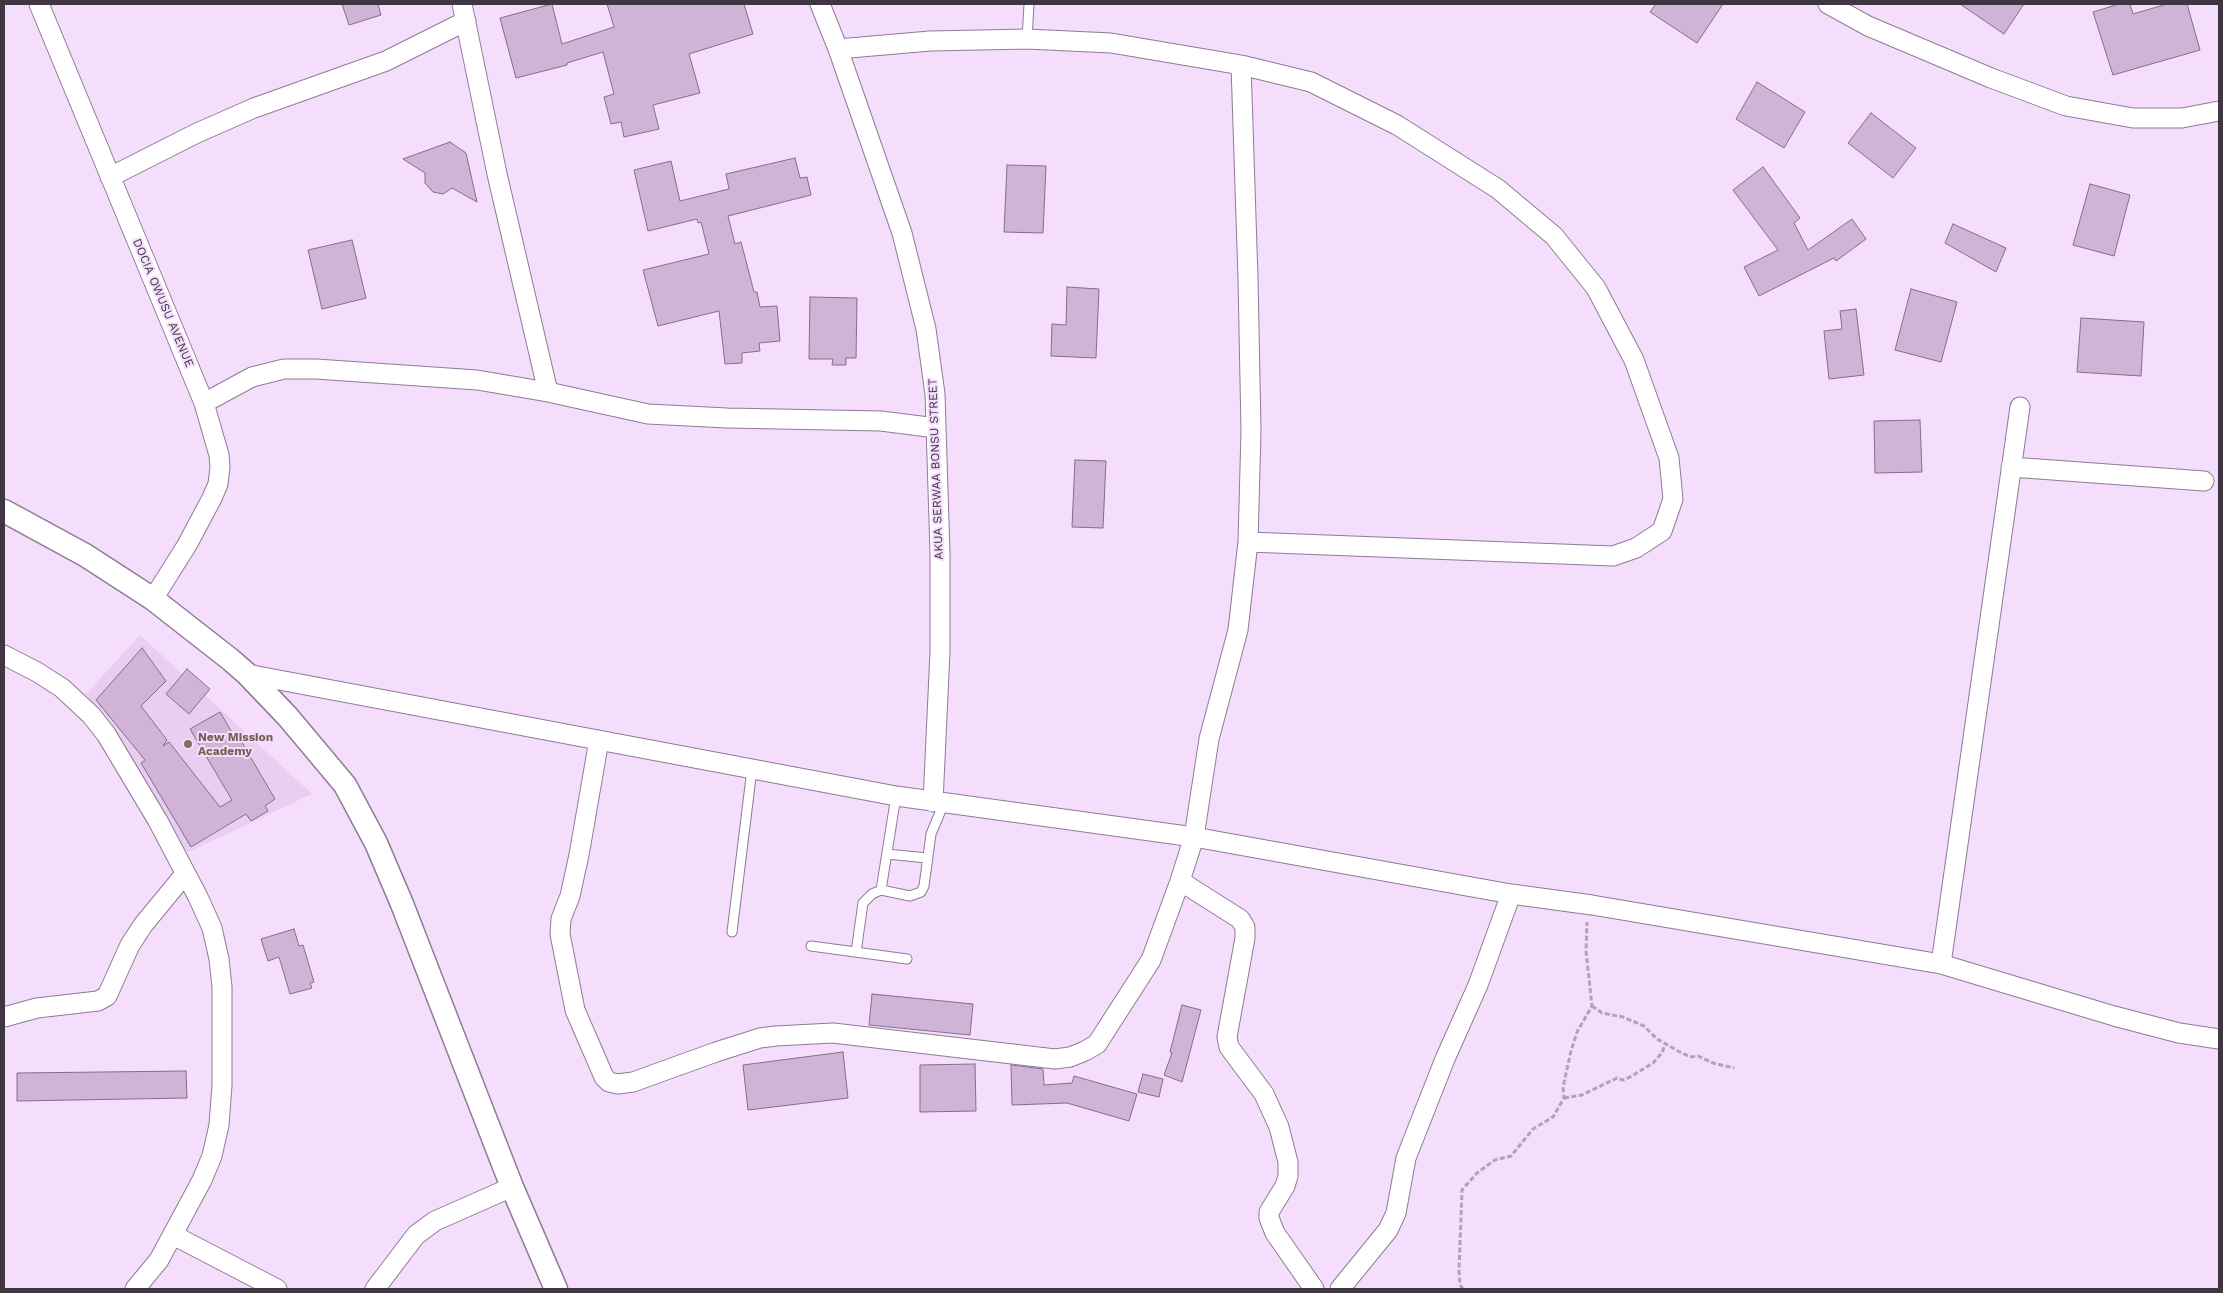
<!DOCTYPE html>
<style>
body{margin:0}
#map{position:relative;width:2223px;height:1293px;overflow:hidden;background:#f5ddfc;font-family:"Work Sans",sans-serif}
canvas{display:block}
.frame{position:absolute;inset:0;border:5px solid #3f3642;pointer-events:none}
</style>
<div id="map">
<canvas width="2223" height="1293"></canvas>
<div class="frame"></div>
</div>
<script>
const g = document.querySelector('canvas').getContext('2d');
g.lineJoin = 'round';
function paint(path, color) { g.fillStyle = color; g.fill(path, 'evenodd'); }
const toPath = rows => new Path2D(rows.map(r => 'M' + r).join(''));
function stroke(path, color, width, dash) { g.strokeStyle = color; g.lineWidth = width; g.lineCap = dash ? 'butt' : 'round'; g.setLineDash(dash || []); g.stroke(path); }
function drawText(font, color, halo, rows, align = 'center') {
  g.font = font + ' "Work Sans",sans-serif'; g.lineWidth = 4; g.setLineDash([]); g.textBaseline = 'middle'; g.strokeStyle = halo; g.fillStyle = color; for (const [text, x, y, turn = 0] of rows) {
    g.save(); g.translate(x, y); g.rotate((+turn || 0) * Math.PI / 180); g.textAlign = isNaN(turn) ? turn : align; if (halo) g.strokeText(text, 0, 0); g.fillText(text, 0, 0); g.restore();
  }
}
paint(toPath([
 [140,635,312,794,186,853,86,694]
]), '#eacef2');
const building = toPath([
 [342,4,378,4,381,15,349,25,342,4],
 [552,4,562,44,614,27,607,4,744,4,753,34,689,54,700,93,653,105,659,129,624,137,621,122,611,124,604,97,614,94,603,52,567,63,567,65,516,78,500,18,552,4],
 [1656,4,1723,4,1697,43,1650,12,1656,4],
 [1960,4,2024,4,2004,34,1960,4],
 [2119,4,2130,4,2133,14,2167,4,2187,4,2200,50,2113,75,2093,12,2119,4],
 [1757,82,1805,112,1784,148,1736,119,1757,82],
 [1871,113,1916,148,1893,178,1848,143,1871,113],
 [450,142,466,153,477,202,452,188,443,194,433,192,425,183,425,173,403,159,450,142],
 [795,158,800,178,807,177,811,195,728,216,735,244,741,242,754,292,757,292,760,307,777,306,780,341,759,343,760,351,742,353,742,363,725,364,719,311,658,326,643,270,709,254,701,222,698,223,697,219,648,231,634,170,671,161,680,201,729,189,726,174,795,158],
 [1007,165,1046,166,1043,233,1004,232,1007,165],
 [1763,167,1800,218,1794,223,1808,250,1852,219,1866,239,1836,261,1834,258,1759,296,1744,267,1778,250,1733,190,1763,167],
 [2090,184,2130,195,2114,256,2073,245,2090,184],
 [1953,224,2006,248,1996,272,1945,243,1953,224],
 [352,240,366,298,322,309,308,250,352,240],
 [1067,287,1099,289,1096,358,1051,356,1052,324,1066,325,1067,287],
 [1911,289,1957,302,1941,362,1895,350,1911,289],
 [810,297,857,298,856,358,846,358,846,365,832,365,833,359,809,359,810,297],
 [1856,309,1864,375,1829,379,1824,331,1842,329,1840,311,1856,309],
 [2081,318,2144,322,2141,376,2077,372,2081,318],
 [1920,420,1922,472,1875,473,1874,421,1920,420],
 [1075,460,1106,461,1103,528,1072,527,1075,460],
 [142,648,166,681,141,706,167,740,163,746,169,742,220,807,232,800,190,729,220,712,234,736,237,734,275,799,265,806,268,811,251,821,246,814,191,847,141,763,145,760,96,700,142,648],
 [187,669,210,689,189,714,166,694,187,669],
 [294,929,299,946,303,945,314,982,310,983,312,988,290,994,279,957,268,961,261,939,294,929],
 [872,994,973,1004,970,1035,869,1025,872,994],
 [1182,1005,1201,1010,1182,1082,1164,1075,1172,1053,1170,1052,1182,1005],
 [843,1052,848,1098,748,1110,743,1065,843,1052],
 [975,1064,976,1111,920,1112,920,1065,975,1064],
 [1011,1065,1043,1069,1044,1085,1072,1083,1074,1076,1137,1094,1129,1121,1067,1103,1012,1105,1011,1065],
 [186,1071,187,1098,17,1101,17,1073,186,1071],
 [1143,1074,1163,1079,1159,1097,1138,1092,1143,1074]
]);
paint(building, '#cfb4d7');
stroke(building, '#836e89', 1);
const service = toPath([
 [1027,39,1029,4],
 [887,854,927,858],
 [881,890,896,796],
 [732,932,752,769],
 [811,946,907,959],
 [856,952,863,903,872,894,881,890,910,896,921,892,924,886,931,834,944,803]
]);
const minor = toPath([
 [39,4,204,403,219,455,220,467,218,484,212,498,187,545,153,599],
 [462,4,497,174,548,392],
 [820,4,838,49,902,233,926,329,935,394,940,553,940,652,933,802],
 [1828,4,1868,26,1991,78,2066,106,2133,118,2182,118,2219,111],
 [838,49,930,41,1027,39,1111,43,1241,65,1311,82,1397,125,1498,189,1554,236,1596,288,1634,360,1669,458,1673,499,1662,531,1636,548,1613,556,1248,542],
 [110,177,197,133,254,108,386,61,466,21],
 [204,403,252,377,284,369,316,369,477,380,548,392,648,414,727,418,881,421,936,428],
 [2011,467,2204,481],
 [4,655,37,672,62,688,91,715,106,734,158,821,198,897,212,928,219,959,222,987,222,1085,219,1125,212,1156,202,1180,159,1260,135,1289],
 [247,674,896,796,1194,837,1511,894,1592,905,1941,964,2114,1016,2179,1033,2219,1039],
 [599,740,579,855,570,896,561,919,560,934,575,1010,604,1077,609,1082,618,1084,633,1082,716,1052,760,1038,776,1036,833,1033,1055,1059,1070,1057,1085,1051,1097,1044,1151,960,1180,881,1194,837,1209,739,1238,630,1248,542,1251,431,1248,278,1241,65],
 [1180,881,1240,919,1245,927,1245,938,1227,1037,1229,1047,1264,1094,1279,1127,1288,1162,1288,1176,1285,1186,1269,1212,1269,1218,1275,1233,1314,1289],
 [1941,964,2020,407],
 [4,1017,37,1008,98,1001,107,996,130,945,143,925,185,874],
 [173,1235,277,1289],
 [375,1289,416,1235,435,1221,512,1187],
 [1340,1289,1388,1230,1396,1213,1406,1158,1445,1059,1478,985,1511,894]
]);
const tertiary = toPath([
 [4,511,85,555,153,599,231,660,247,674,288,717,345,785,376,843,402,904,512,1187,556,1289]
]);
stroke(service, '#907b96', 11);
stroke(minor, '#907b96', 21);
stroke(tertiary, '#907b96', 25);
stroke(toPath([
 [1592,1006,1602,1013,1623,1017,1644,1026,1657,1039,1678,1051,1690,1057,1698,1056,1713,1063,1734,1068],
 [1564,1098,1582,1095,1617,1078,1623,1080,1630,1077,1653,1063,1662,1053,1665,1044],
 [1463,1289,1460,1285,1459,1271,1462,1190,1477,1173,1495,1160,1511,1156,1533,1129,1553,1117,1564,1098,1563,1087,1571,1051,1577,1032,1592,1006,1586,951,1587,922]
]), '#b3a1b9', 3, [5, 2.5]);
stroke(service, '#fff', 9);
stroke(minor, '#fff', 19);
stroke(tertiary, '#fff', 22);
for (const [x, y, r, color] of [
 [188,744,5,"#8d6e63"]
]) { const dot = new Path2D(); dot.arc(x, y, r, 0, 2 * Math.PI); g.fillStyle = color; g.fill(dot); stroke(dot, '#f5ddfc', 2); }
drawText('12px', '#3f3642', '#f5ddfc', [
 ["DOCIA OWUSU AVENUE",163,303,67],
 ["AKUA SERWAA BONSU STREET",936,469,-92]
]);
drawText('bold 12px', '#785e54', '#f5ddfc', [
 ["New Mission",198,737],
 ["Academy",198,751]
], 'left');
</script>
